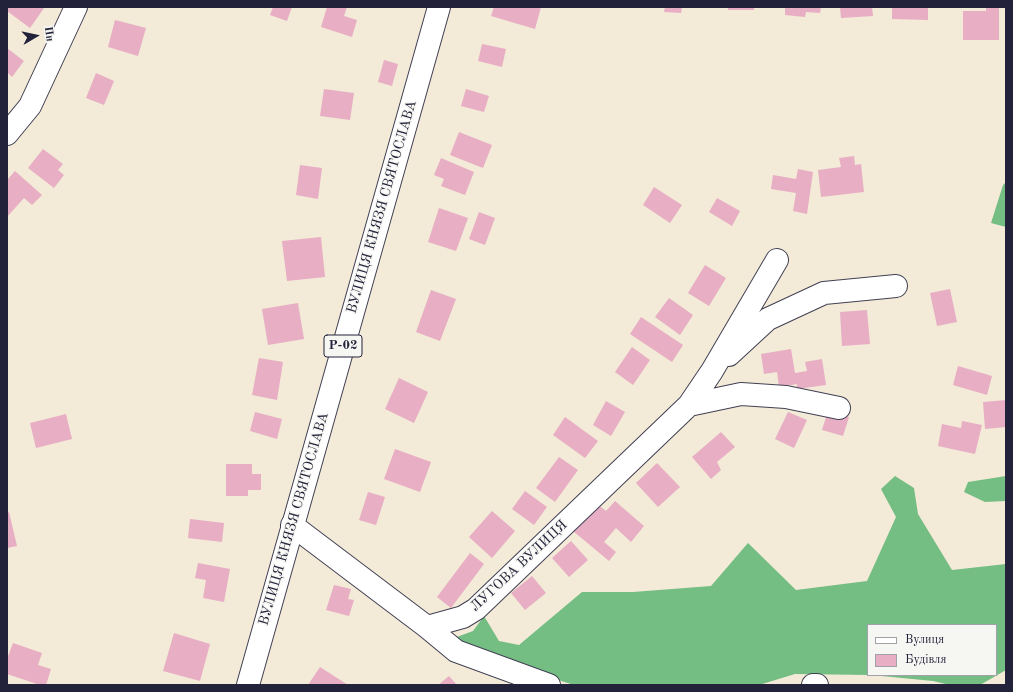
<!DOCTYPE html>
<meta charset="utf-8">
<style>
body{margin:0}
#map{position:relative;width:1013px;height:692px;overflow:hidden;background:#f3ead8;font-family:"Old Standard TT",serif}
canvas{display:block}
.frame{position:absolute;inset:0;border:8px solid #22223b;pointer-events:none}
.legend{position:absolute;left:867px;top:624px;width:130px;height:52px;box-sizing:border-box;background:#f6f6f2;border:1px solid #a1a1a9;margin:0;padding:5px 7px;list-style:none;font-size:12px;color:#22223b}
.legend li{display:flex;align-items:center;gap:8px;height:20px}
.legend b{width:20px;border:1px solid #a1a1a9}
.north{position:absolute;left:16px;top:16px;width:40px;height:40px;-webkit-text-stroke:3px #f6f6f2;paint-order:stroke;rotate:81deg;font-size:11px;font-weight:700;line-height:16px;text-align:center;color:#22223b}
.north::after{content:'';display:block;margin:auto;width:14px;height:18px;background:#22223b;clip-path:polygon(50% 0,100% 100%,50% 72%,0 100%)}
</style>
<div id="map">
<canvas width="1013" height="692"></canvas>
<div class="frame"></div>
<ul class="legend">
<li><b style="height:5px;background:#fff"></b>Вулиця</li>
<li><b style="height:11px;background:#e7aec4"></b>Будівля</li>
</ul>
<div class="north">Пн</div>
</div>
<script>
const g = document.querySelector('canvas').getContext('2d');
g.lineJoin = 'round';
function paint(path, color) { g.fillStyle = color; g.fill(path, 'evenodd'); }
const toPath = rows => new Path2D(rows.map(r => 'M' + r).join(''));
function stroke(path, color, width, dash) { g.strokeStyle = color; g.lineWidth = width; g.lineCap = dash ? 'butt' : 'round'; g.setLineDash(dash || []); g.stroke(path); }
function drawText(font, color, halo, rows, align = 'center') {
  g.font = font + ' "Old Standard TT",serif'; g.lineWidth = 3; g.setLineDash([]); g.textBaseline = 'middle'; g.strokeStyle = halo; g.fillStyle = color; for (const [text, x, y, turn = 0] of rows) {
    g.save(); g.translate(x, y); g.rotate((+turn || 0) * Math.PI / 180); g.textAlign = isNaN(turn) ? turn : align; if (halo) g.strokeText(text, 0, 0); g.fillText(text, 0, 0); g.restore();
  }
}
paint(toPath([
 [1006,182,1006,227,991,223,1003,185],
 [895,476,914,488,918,514,952,570,1006,564,1006,670,980,685,950,685,933,681,871,675,795,674,759,685,574,685,533,672,454,638,473,631,484,616,499,641,519,645,582,592,633,592,711,586,748,543,796,590,867,581,896,517,881,489],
 [868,625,996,625,996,675,868,675],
 [1006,476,1006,501,985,502,964,492,968,482]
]), '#74bd83');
paint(toPath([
 [7,7,43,7,44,8,30,28,7,11],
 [273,7,292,7,287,21,270,15],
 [327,7,347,7,344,16,357,20,352,37,321,27],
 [494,7,541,7,535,29,491,16],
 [665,7,682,7,681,13,664,12],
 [728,7,754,7,754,10,728,10],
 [785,7,821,7,820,13,806,12,805,17,785,15],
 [840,7,872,7,873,16,841,18],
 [892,7,928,7,928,20,892,19],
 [986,7,999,7,999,40,963,40,963,11,986,11],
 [115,20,146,28,138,56,108,47],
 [482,44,506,49,502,67,478,61],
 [7,48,24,61,12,77,7,72],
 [384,60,398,64,392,86,378,82],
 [96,73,114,81,104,105,86,98],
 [324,89,354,93,350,120,320,116],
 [466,89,489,96,484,112,461,106],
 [459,132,492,145,483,168,450,155],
 [43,149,63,164,58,170,64,175,54,188,28,168],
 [854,156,855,165,861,164,864,192,821,197,818,170,841,167,839,158],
 [441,158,474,172,465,195,441,186,444,179,434,175],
 [300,165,322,168,318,199,296,195],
 [798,169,813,172,807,214,793,211,796,193,771,189,773,175,796,179],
 [15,171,42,195,32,205,24,198,7,217,7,180],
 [654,187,682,205,670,223,643,205],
 [717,198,740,211,732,226,709,212],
 [439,208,468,218,456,251,428,242],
 [479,212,495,218,485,245,469,239],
 [321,237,325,277,287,281,282,241],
 [705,265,726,278,709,306,688,293],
 [950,289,957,322,937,326,930,293],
 [431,290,456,299,440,341,416,332],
 [669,298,693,315,680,335,655,317],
 [298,303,304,339,268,345,262,309],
 [867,310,870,344,842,346,840,312],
 [641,317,683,345,672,362,630,334],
 [632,347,650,360,633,385,615,372],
 [791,349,795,373,807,371,805,362,822,359,826,385,797,389,797,384,779,387,777,372,764,374,761,354],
 [259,358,283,362,277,400,252,395],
 [958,366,992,376,987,395,953,385],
 [399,378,428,392,414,423,385,409],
 [1006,400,1006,427,985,429,983,402],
 [606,401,625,412,611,436,593,425],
 [828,411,849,417,843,436,822,430],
 [255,412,282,419,277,439,250,431],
 [788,412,807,420,794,448,775,439],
 [66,414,72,439,36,448,30,423],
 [565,417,598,441,585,458,553,435],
 [962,421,982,425,975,454,938,446,942,424,961,428],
 [721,432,735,447,717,462,721,470,711,479,692,457],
 [395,449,431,462,420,492,384,479],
 [559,457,578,470,555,502,536,488],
 [657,463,680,487,658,507,636,483],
 [226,464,252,464,252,474,261,474,261,490,248,490,248,496,226,496],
 [525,491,547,507,534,525,512,509],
 [368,492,385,497,376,525,359,520],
 [615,501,644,526,631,542,616,528,604,542,616,552,609,561,573,531,596,503,606,511],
 [492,511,515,531,492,558,469,537],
 [9,512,17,546,7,548,7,513],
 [190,519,224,523,222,542,188,538],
 [571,541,588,560,569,577,552,558],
 [470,553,484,564,451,608,437,597],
 [198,563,230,569,224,602,203,598,206,580,195,578],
 [532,576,546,593,525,610,511,593],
 [334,585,351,589,348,599,354,600,349,616,326,610],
 [174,633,210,644,200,681,163,671],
 [13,643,42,653,38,665,51,669,46,685,40,685,7,674,7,659],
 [320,667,348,685,308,685],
 [449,676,457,685,438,685]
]), '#e7aec4');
const minor = toPath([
 [7,134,30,106,76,7],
 [729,355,768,319,824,293,896,286],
 [689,405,741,394,786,397,839,408],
 [292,525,427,627,463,617,476,609,689,405,712,371,777,260],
 [427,627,456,651,549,685],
 [813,685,817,685]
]);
const major = toPath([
 [248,685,439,7]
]);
stroke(minor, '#414053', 24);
stroke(major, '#414053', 24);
stroke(minor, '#fff', 22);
stroke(major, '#fff', 22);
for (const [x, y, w] of [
 [343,346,38]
]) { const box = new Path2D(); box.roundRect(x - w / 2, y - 11, w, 22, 3); g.fillStyle = '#f6f6f2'; g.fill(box); stroke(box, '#22223b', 1); }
drawText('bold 13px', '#22223b', null, [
 ["Р-02",343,346]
]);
drawText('14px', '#22223b', '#f6f6f2', [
 ["ВУЛИЦЯ КНЯЗЯ СВЯТОСЛАВА",382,207,-74],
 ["ВУЛИЦЯ КНЯЗЯ СВЯТОСЛАВА",294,519,-74],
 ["ЛУГОВА ВУЛИЦЯ",519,566,-43]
]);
</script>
